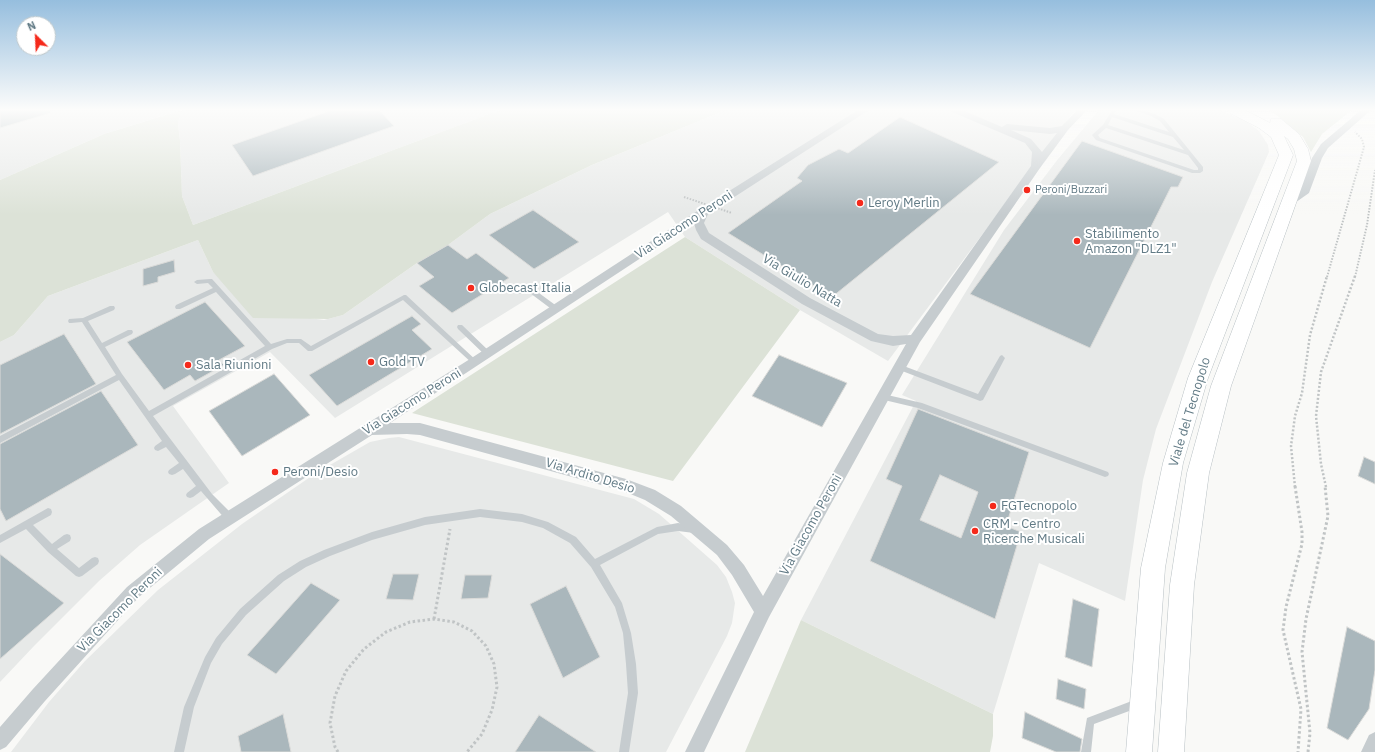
<!DOCTYPE html>
<style>
body{margin:0}
#map{position:relative;width:1375px;height:752px;overflow:hidden;background:#f9f9f7;font-family:"IBM Plex Sans",sans-serif}
canvas{display:block}
.north{position:absolute;left:16px;top:16px;width:40px;height:40px;box-sizing:border-box;background:#fff;border:1px solid #c0cace;border-radius:50%;rotate:336deg;font-size:11px;font-weight:700;line-height:16px;text-align:center;color:#617a85}
.north::after{content:'';display:block;margin:auto;width:14px;height:18px;background:#f5291b;clip-path:polygon(50% 0,100% 100%,50% 72%,0 100%)}
</style>
<div id="map">
<canvas width="1375" height="752"></canvas>
<div class="north">N</div>
</div>
<script>
const g = document.querySelector('canvas').getContext('2d');
g.lineJoin = 'round';
function paint(path, color) { g.fillStyle = color; g.fill(path, 'evenodd'); }
const toPath = rows => new Path2D(rows.map(r => 'M' + r).join(''));
function stroke(path, color, width, dash) { g.strokeStyle = color; g.lineWidth = width; g.lineCap = dash ? 'butt' : 'round'; g.setLineDash(dash || []); g.stroke(path); }
function drawText(font, color, halo, rows, align = 'center') {
  g.font = font + ' "IBM Plex Sans",sans-serif'; g.lineWidth = 4; g.setLineDash([]); g.textBaseline = 'middle'; g.strokeStyle = halo; g.fillStyle = color; for (const [text, x, y, turn = 0] of rows) {
    g.save(); g.translate(x, y); g.rotate((+turn || 0) * Math.PI / 180); g.textAlign = isNaN(turn) ? turn : align; if (halo) g.strokeText(text, 0, 0); g.fillText(text, 0, 0); g.restore();
  }
}
paint(toPath([
 [0,110,181,110,104,134,0,180],
 [182,110,500,110,193,225,182,196,180,141,178,123],
 [726,110,1075,110,888,361,800,310,685,237,668,212,335,418,270,352,173,406,229,483,140,545,99,581,34,646,0,682,0,342,14,335,48,296,198,240,213,272,259,311,324,320,343,315,417,263,448,245,490,214,592,165],
 [1099,110,1219,110,1246,121,1259,131,1268,145,1269,152,1212,282,1156,429,1143,480,1125,601,1039,563,993,714,801,620,916,401,902,395,1004,230,1058,159],
 [399,437,634,499,659,514,717,565,726,577,732,592,735,603,732,623,727,636,666,752,11,752,49,702,85,661,158,590,242,524,316,473,370,442,389,438]
]), '#e7e9e8');
paint(toPath([
 [182,110,178,123,180,141,182,196,193,225,500,110,726,110,592,165,490,214,448,245,417,263,343,315,328,319,253,318,213,272,198,240,48,296,14,335,0,342,0,180,104,134],
 [1267,110,1352,110,1322,134,1311,152,1303,137,1275,114],
 [685,237,800,310,673,481,412,413],
 [801,620,993,714,993,736,990,752,745,752]
]), '#dce2d7');
const building = toPath([
 [0,110,50,110,51,113,0,128,0,110],
 [332,110,379,110,394,126,253,176,232,145,332,110],
 [900,117,999,162,832,297,728,233,802,181,797,178,808,165,839,149,848,153,900,117],
 [1082,141,1183,177,1178,187,1171,187,1090,348,970,294,1082,141],
 [533,210,579,242,534,269,489,235,533,210],
 [448,245,467,259,476,253,509,278,452,313,419,286,434,277,417,263,448,245],
 [174,260,175,272,158,277,158,282,143,286,143,269,174,260],
 [205,302,245,346,219,360,224,365,195,381,190,375,164,390,127,342,205,302],
 [412,316,421,324,412,330,432,349,337,406,309,375,412,316],
 [64,334,96,384,0,434,0,365,64,334],
 [779,355,847,383,822,427,752,396,779,355],
 [274,374,310,415,242,456,209,411,274,374],
 [101,391,138,445,6,521,0,509,0,444,101,391],
 [918,409,1029,452,1006,526,1021,532,995,619,870,561,902,486,886,479,918,409],
 [940,475,978,492,961,538,920,520,940,475],
 [1364,457,1375,462,1375,484,1358,476,1364,457],
 [0,554,64,603,0,659,0,554],
 [393,574,419,574,413,600,386,599,393,574],
 [465,575,492,575,488,598,461,599,465,575],
 [311,583,340,600,276,674,247,655,311,583],
 [566,586,600,657,563,678,530,604,566,586],
 [1073,599,1099,609,1092,667,1065,657,1073,599],
 [1347,627,1375,641,1375,670,1369,709,1348,740,1327,728,1347,627],
 [1058,679,1086,689,1084,709,1056,699,1058,679],
 [1025,712,1082,739,1080,752,1056,752,1022,738,1025,712],
 [283,714,291,752,241,752,238,736,283,714],
 [539,715,596,752,515,752,539,715]
]);
paint(building, '#aab7bc');
stroke(building, '#dbdbd9', 1);
const secondary = toPath([
 [1228,110,1245,110,1270,123,1271,119,1281,119,1299,134,1308,149,1311,161,1231,386,1209,473,1194,585,1184,752,1158,752,1170,585,1187,473,1211,386,1297,161,1294,149,1288,139,1284,136,1293,155,1208,378,1183,463,1165,568,1152,752,1126,752,1141,568,1163,463,1188,378,1279,155,1271,137,1259,128,1230,113,1228,110]
]);
stroke(secondary, '#b8c0c4', 1);
stroke(toPath([
 [1327,277,1364,147,1362,139,1355,132],
 [1355,277,1367,225,1375,170]
]), '#c0c4c5', 2, [1.5, 1.5]);
stroke(toPath([
 [1295,487,1291,446,1295,416,1302,393,1310,335,1327,276],
 [1326,487,1321,464,1316,416,1321,372,1355,276]
]), '#c0c4c5', 2.5, [2, 2]);
stroke(toPath([
 [1295,486,1302,532,1302,544,1286,607,1283,630,1301,709,1298,752],
 [434,619,450,529],
 [338,752,335,747,330,723,335,696,346,671,364,649,386,632,410,622,434,619,454,622,472,631,486,646,494,664,497,687,492,710,482,734,467,752],
 [1308,752,1310,733,1302,652,1306,619,1328,516,1325,486]
]), '#c0c4c5', 3, [2.5, 2.5]);
paint(toPath([
 [1112,110,1116,110,1114,114,1169,132,1160,121,1151,116,1134,110,1141,110,1155,114,1164,119,1203,167,1203,171,1200,173,1192,173,1096,140,1092,135,1103,125,1112,110],
 [1112,117,1173,137,1184,150,1108,125,1112,117],
 [1106,128,1188,155,1198,168,1198,170,1194,170,1100,138,1098,135,1106,128],
 [210,279,212,279,271,344,287,339,301,339,311,346,404,295,406,295,478,362,477,364,473,364,403,300,312,351,308,351,299,343,287,343,272,349,153,416,212,494,232,514,233,517,232,520,229,521,226,520,201,491,193,497,190,498,187,497,186,495,187,493,196,486,183,469,175,474,172,475,169,474,168,472,169,470,179,463,166,447,158,451,155,450,154,448,155,446,162,441,119,380,0,443,0,436,116,375,82,322,71,323,69,323,68,321,69,319,83,318,110,306,114,306,115,308,114,310,88,321,102,343,128,330,132,330,133,332,132,334,105,347,122,374,149,411,265,346,216,292,180,309,176,309,175,307,176,305,213,288,208,283,197,284,194,282,197,280,210,279],
 [524,285,528,285,558,307,559,309,558,311,554,311,526,290,521,294,517,294,516,292,517,290,524,285],
 [458,325,462,325,490,352,491,354,490,356,486,356,458,329,457,327,458,325],
 [1002,355,1005,358,983,400,980,401,897,369,896,367,899,364,901,365,978,394,1000,356,1002,355],
 [883,394,922,403,1108,472,1109,474,1108,476,1105,477,918,408,880,399,879,397,880,395,883,394],
 [48,508,51,509,52,512,51,515,33,525,52,544,64,535,67,534,70,535,71,538,70,541,57,549,79,568,92,558,95,557,98,558,99,561,98,564,82,576,79,577,76,576,48,552,26,529,0,543,0,535,48,508],
 [480,509,522,514,548,522,576,537,595,559,657,527,678,523,697,526,698,529,697,532,694,533,678,531,658,534,600,565,622,603,631,633,636,664,638,693,629,752,619,752,628,693,626,664,623,633,615,607,591,567,570,543,543,528,522,522,480,517,425,525,372,540,330,556,306,567,284,581,246,615,222,644,211,663,194,707,184,752,174,752,184,707,205,657,216,638,240,609,278,575,300,561,324,550,372,532,425,517,480,509],
 [1137,699,1140,701,1142,704,1140,707,1094,724,1091,752,1081,752,1087,718,1137,699]
]), '#c6cccf');
paint(toPath([
 [858,110,869,110,708,214,704,223,709,233,810,298,878,334,893,336,911,335,1031,166,1032,152,1025,143,952,112,951,110,962,110,1002,127,1007,124,1050,128,1062,126,1077,110,1087,110,1068,130,1040,168,920,342,769,617,704,752,685,752,754,612,732,575,717,555,671,516,645,500,623,491,420,435,407,434,372,435,209,539,139,597,45,701,6,747,0,750,0,727,33,689,127,587,199,529,470,359,699,210,858,110],
 [1011,130,1050,134,1057,133,1042,152,1031,139,1011,130],
 [694,223,696,230,701,239,802,304,871,341,893,346,906,344,763,596,744,565,727,545,681,506,655,490,626,479,420,423,390,423,694,223],
 [1361,110,1371,110,1328,148,1322,158,1309,193,1292,205,1284,205,1283,203,1284,201,1300,189,1312,158,1321,144,1361,110],
 [1375,732,1375,752,1361,752,1369,735,1375,732]
]), '#c6cccf');
paint(secondary, '#fff');
stroke(toPath([
 [684,197,732,213]
]), '#c0c4c5', 2, [1.5, 1.5]);
const sky = g.createLinearGradient(0, 0, 0, 215);
sky.addColorStop(0, '#96bede');
sky.addColorStop(0.51, '#fcfcfb');
sky.addColorStop(1, '#fcfcfb00');
g.fillStyle = sky;
g.fillRect(0, 0, 1375, 215);
for (const [x, y, r, color] of [
 [1027,190,4,"#f5291b"],
 [860,203,4,"#f5291b"],
 [1077,241,4,"#f5291b"],
 [471,288,4,"#f5291b"],
 [371,362,4,"#f5291b"],
 [188,365,4,"#f5291b"],
 [275,472,4,"#f5291b"],
 [993,506,4,"#f5291b"],
 [975,531,4,"#f5291b"]
]) { const dot = new Path2D(); dot.arc(x, y, r, 0, 2 * Math.PI); g.fillStyle = color; g.fill(dot); stroke(dot, '#fff', 1.5); }
drawText('11px', '#617a85', '#fff', [
 ["Peroni/Buzzari",1035,190]
], 'left');
drawText('13px', '#617a85', '#fff', [
 ["Leroy Merlin",868,203],
 ["Stabilimento",1085,234],
 ["Amazon \"DLZ1\"",1085,249],
 ["Globecast Italia",479,288],
 ["Gold TV",379,362],
 ["Sala Riunioni",196,365],
 ["Peroni/Desio",283,472],
 ["FGTecnopolo",1001,506],
 ["CRM - Centro",983,524],
 ["Ricerche Musicali",983,539]
], 'left');
drawText('13px', '#617a85', '#fff', [
 ["Via Giacomo Peroni",684,225,-33],
 ["Via Giulio Natta",802,281,31],
 ["Via Giacomo Peroni",412,402,-32],
 ["Viale del Tecnopolo",1190,412,-73],
 ["Via Ardito Desio",590,476,17],
 ["Via Giacomo Peroni",811,525,-61],
 ["Via Giacomo Peroni",120,610,-45]
]);
</script>
